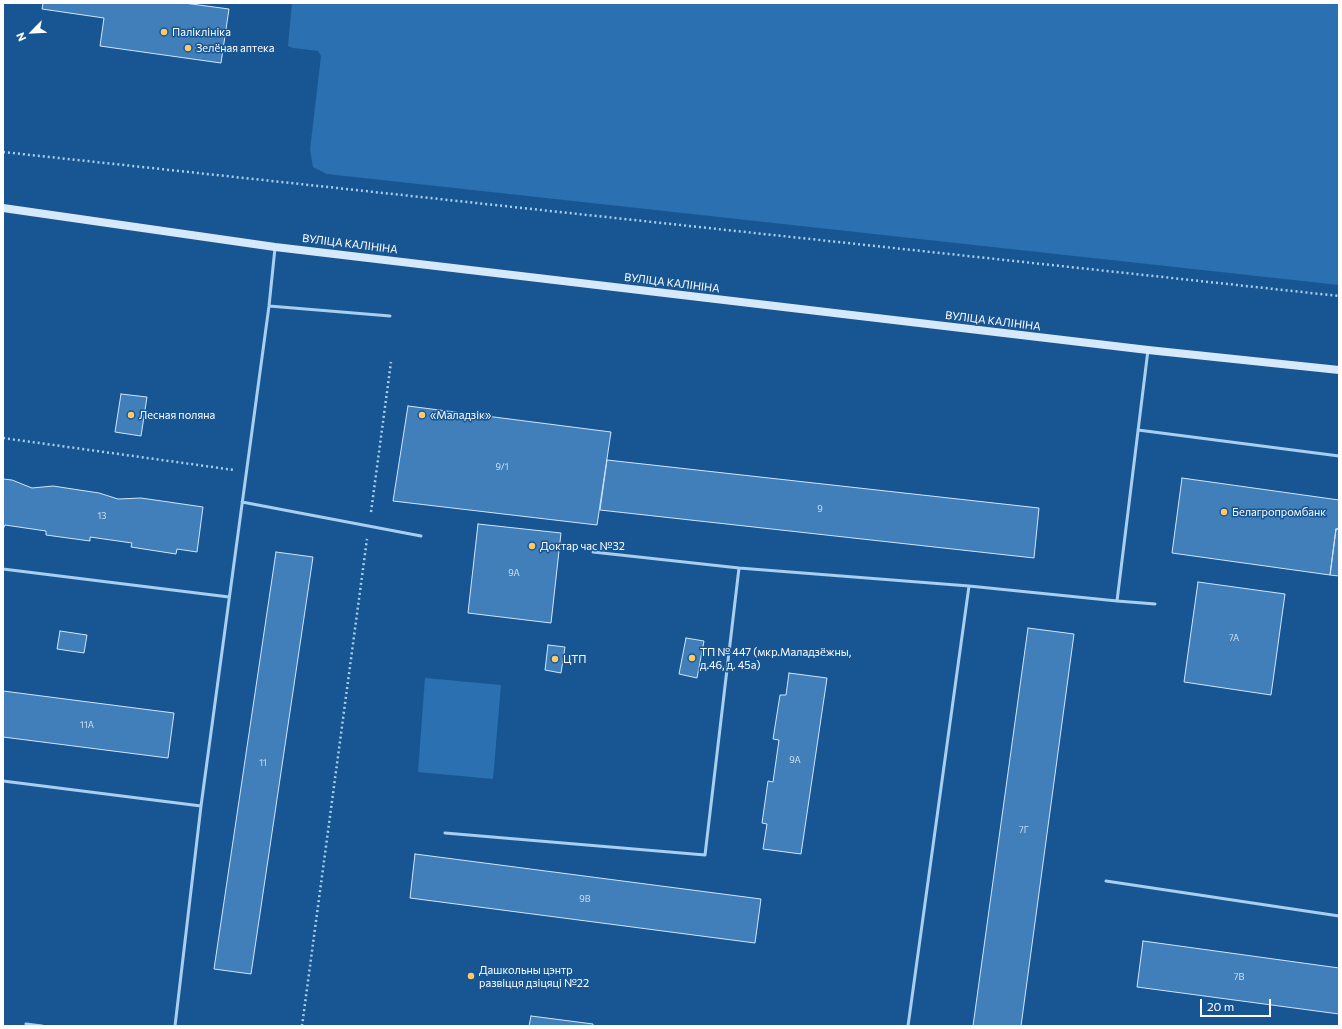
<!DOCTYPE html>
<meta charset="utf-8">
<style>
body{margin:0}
#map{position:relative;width:1342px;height:1029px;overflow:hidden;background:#185693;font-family:Commissioner,sans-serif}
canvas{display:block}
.frame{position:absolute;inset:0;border:4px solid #fff;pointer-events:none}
.north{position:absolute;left:12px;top:12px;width:40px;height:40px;-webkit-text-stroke:3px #185693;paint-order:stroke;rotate:246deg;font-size:11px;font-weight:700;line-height:16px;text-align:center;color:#fff}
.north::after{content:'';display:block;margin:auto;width:14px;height:18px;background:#fff;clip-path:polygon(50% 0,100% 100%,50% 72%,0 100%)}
.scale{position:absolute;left:1200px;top:999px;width:71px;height:18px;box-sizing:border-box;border:2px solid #fff;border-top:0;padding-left:5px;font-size:12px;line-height:14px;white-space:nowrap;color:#fff;-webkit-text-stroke:3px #185693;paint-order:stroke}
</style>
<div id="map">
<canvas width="1342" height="1029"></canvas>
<div class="frame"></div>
<div class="north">N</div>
<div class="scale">20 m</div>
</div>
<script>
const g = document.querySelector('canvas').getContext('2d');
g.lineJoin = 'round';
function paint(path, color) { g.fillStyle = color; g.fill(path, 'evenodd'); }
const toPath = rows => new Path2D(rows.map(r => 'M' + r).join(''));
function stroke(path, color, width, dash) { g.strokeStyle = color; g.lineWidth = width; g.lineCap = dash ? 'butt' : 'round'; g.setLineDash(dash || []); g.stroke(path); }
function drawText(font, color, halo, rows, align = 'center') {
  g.font = font + ' Commissioner,sans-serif'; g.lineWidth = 3; g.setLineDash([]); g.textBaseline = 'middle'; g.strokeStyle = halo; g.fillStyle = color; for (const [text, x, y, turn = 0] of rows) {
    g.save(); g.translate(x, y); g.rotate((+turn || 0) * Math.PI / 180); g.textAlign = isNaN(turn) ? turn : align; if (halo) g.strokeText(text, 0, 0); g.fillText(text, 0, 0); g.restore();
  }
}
paint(toPath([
 [292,3,1339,3,1339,285,327,174,313,167,310,150,321,56,318,51,293,48,288,46],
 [425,678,501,685,493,779,418,772]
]), '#2b70b1');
const building = toPath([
 [43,3,184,3,229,9,221,63,100,46,104,18,42,9,43,3],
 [121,394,147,397,141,436,115,432,121,394],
 [408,406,611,432,597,525,393,501,408,406],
 [607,460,1039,508,1034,558,600,510,607,460],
 [1182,478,1339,500,1339,529,1336,529,1330,575,1172,553,1182,478],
 [3,479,12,480,32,488,53,486,99,493,118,499,141,498,203,507,197,552,177,549,176,554,131,547,132,543,90,537,90,541,46,535,46,531,5,525,3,529,3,479],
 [478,524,561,533,551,623,468,613,478,524],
 [1336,529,1339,529,1339,576,1330,575,1336,529],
 [276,552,313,557,251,974,214,969,276,552],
 [1198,582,1285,594,1271,695,1184,682,1198,582],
 [1028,628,1074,634,1021,1026,973,1026,1028,628],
 [60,631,87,635,84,653,57,649,60,631],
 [686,638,704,641,697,678,679,674,686,638],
 [548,645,565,647,561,673,545,670,548,645],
 [789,673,827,678,801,854,763,849,767,824,762,823,768,781,773,782,779,740,773,739,780,695,786,695,789,673],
 [3,691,174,713,168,758,3,737,3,691],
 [415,854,761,899,755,943,410,898,415,854],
 [1143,941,1339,968,1339,1014,1137,987,1143,941],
 [531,1016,593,1024,593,1026,529,1026,531,1016]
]);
paint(building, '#417fba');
stroke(building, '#cfe6fb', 1);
stroke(toPath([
 [3,152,1339,296],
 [3,438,234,470],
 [371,512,391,362],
 [302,1026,367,539]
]), '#a8cef0', 2.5, [2, 3]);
stroke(toPath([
 [269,306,390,316],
 [1138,430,1339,456],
 [242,502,421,536],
 [593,552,739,568],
 [3,569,229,597],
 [1117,601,1155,604],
 [3,781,201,806],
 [445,833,705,855,739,568,969,586],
 [1106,881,1339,916],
 [26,1024,42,1026],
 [175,1026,201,806,269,306,275,248],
 [908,1026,969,586,1117,601,1148,350]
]), '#a8cef0', 3);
stroke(toPath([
 [3,208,275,247,1148,350,1339,370]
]), '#d6e9fb', 8);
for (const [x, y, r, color] of [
 [164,32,4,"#ffc967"],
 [188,48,4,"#ffc967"],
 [131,415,4,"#ffc967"],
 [422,415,4,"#ffc967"],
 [1224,512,4,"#ffc967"],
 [532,546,4,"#ffc967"],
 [692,658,4,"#ffc967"],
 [555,659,4,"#ffc967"],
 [471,976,4,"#ffc967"]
]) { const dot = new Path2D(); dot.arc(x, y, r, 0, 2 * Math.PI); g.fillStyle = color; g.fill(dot); stroke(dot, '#185693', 1.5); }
drawText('9px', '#d0dfee', null, [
 ["9/1",502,467],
 ["9",820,509],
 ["13",102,516],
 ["9А",514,573],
 ["7А",1234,638],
 ["11А",87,725],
 ["9А",795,760],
 ["11",263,763],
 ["7Г",1024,830],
 ["9В",585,899],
 ["7В",1239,977]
]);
drawText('11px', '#fff', '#185693', [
 ["Паліклініка",172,32],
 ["Зелёная аптека",196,48],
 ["Лесная поляна",139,415],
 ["«Маладзік»",430,415],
 ["Белагропромбанк",1232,512],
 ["Доктар час №32",540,546],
 ["ТП № 447 (мкр.Маладзёжны,",700,652],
 ["д.46, д. 45а)",700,665],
 ["ЦТП",563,659],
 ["Дашкольны цэнтр",479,970],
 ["развіцця дзіцяці №22",479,983]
], 'left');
drawText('11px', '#fff', '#185693', [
 ["ВУЛІЦА КАЛІНІНА",350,244,7],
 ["ВУЛІЦА КАЛІНІНА",672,283,7],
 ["ВУЛІЦА КАЛІНІНА",993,321,7]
]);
</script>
